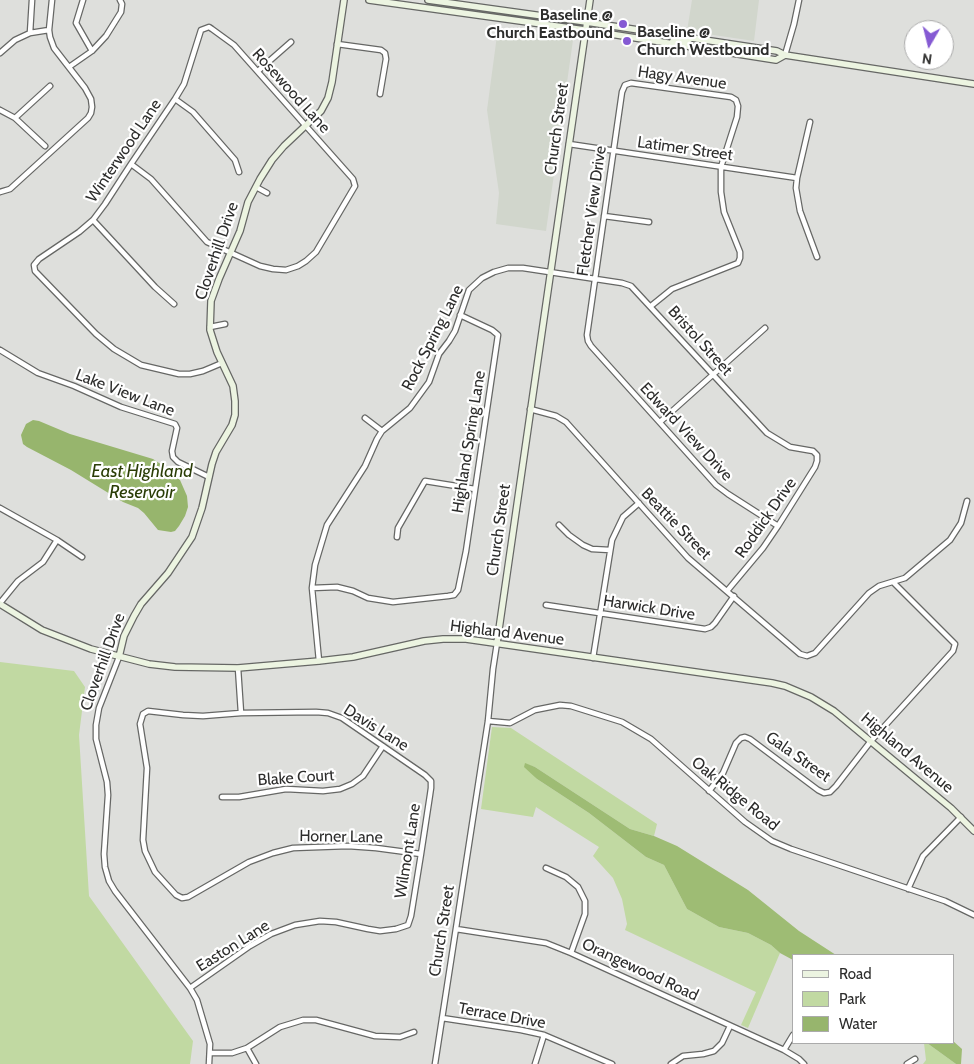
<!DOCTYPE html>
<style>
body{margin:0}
#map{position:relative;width:974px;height:1064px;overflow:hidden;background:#dedfdc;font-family:Cabin,sans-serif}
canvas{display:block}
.legend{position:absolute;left:792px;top:954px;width:162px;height:90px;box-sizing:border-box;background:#fff;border:1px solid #ababab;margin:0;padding:6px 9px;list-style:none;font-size:15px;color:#2d2d2c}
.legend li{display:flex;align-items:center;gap:10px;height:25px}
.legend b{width:25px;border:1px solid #ababab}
.north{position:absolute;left:904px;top:20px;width:50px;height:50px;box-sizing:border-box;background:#fff;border:1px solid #ababab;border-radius:50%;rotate:188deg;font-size:14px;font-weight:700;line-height:20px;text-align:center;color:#2d2d2c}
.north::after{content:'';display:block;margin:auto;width:18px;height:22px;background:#855ad3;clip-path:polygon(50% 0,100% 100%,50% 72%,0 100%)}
</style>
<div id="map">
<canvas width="974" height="1064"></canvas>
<ul class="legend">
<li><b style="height:6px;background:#ecf4e1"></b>Road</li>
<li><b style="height:14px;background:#c1d9a2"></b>Park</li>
<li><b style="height:14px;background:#97b56d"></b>Water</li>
</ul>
<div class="north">N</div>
</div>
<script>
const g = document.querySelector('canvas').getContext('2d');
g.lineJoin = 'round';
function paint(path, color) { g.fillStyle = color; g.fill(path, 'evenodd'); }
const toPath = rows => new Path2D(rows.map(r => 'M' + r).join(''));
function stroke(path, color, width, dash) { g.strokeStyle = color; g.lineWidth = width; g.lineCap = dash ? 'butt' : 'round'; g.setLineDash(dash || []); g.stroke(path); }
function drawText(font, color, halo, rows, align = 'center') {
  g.font = font + ' Cabin,sans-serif'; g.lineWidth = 4.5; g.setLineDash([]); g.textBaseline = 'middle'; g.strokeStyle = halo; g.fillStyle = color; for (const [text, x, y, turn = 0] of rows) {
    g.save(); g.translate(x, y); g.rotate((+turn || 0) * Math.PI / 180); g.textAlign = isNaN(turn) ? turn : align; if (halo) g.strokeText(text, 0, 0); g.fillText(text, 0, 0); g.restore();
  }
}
paint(toPath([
 [692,0,759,0,754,41,687,31],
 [498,28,573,40,546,231,496,224,499,193,487,110]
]), '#d1d6cc');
paint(toPath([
 [0,662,74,671,85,687,79,735,89,896,193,1041,190,1064,0,1064],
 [492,727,511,728,657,824,654,836,630,829,535,767,525,764,537,779,589,813,646,857,664,865,687,909,719,927,748,933,771,945,780,953,748,1028,741,1025,756,992,625,930,627,924,622,899,613,878,593,856,599,847,536,807,533,817,481,809],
 [924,1043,927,1043,956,1064,923,1064,926,1060]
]), '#c1d9a2');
paint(toPath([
 [525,763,535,767,630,829,654,836,677,846,748,890,799,931,836,955,793,955,793,960,780,953,771,945,748,933,719,927,687,909,664,865,646,857,589,813,537,779,524,767],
 [953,1041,962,1049,961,1064,956,1064,927,1043,953,1043]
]), '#9ebc74');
paint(toPath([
 [33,420,39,421,70,434,153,459,168,469,180,480,187,496,188,507,185,516,179,526,175,531,171,532,158,530,144,513,138,508,123,502,71,470,27,447,23,444,21,435,26,424]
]), '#97b56d');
const street = toPath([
 [83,0,76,23,92,51],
 [30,33,32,0],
 [337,44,381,50,385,53,386,59,380,94],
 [0,53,15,40,30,33,49,30],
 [785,55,794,24,799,0],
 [69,67,92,51,106,36,121,12,122,4,120,0],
 [258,71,291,42],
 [175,99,193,112,235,160,239,172],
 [0,110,15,118,45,146],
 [15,118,50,86],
 [810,122,797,178,796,188,800,211,817,257],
 [569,144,797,178],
 [131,164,151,179,207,242,260,266,273,269,286,270,298,266,306,261,316,252,355,186,353,179,234,45,212,29,209,27,201,30,184,84,175,99,131,164,105,204,93,220,79,232,39,259,34,265,35,271,96,334,114,349,141,365,179,374,190,374,203,371,222,363],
 [256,187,267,193],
 [0,192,10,189,88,118,91,113,92,107,91,99,85,88,54,48,50,37,49,30,52,0],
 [604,216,649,222],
 [93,220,155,287,174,304],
 [651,306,672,289,738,263,740,258,740,252,724,212,721,192,721,167,737,117,738,106,736,100,731,97,631,83,625,85,622,92,587,335,588,341,591,346,716,485,728,494,778,526],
 [210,327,225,324],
 [0,350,38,373,74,386,121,407,175,424,177,428,172,451,173,457,178,462,209,477],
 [530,409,556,416,566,422,688,558,800,654,807,656,815,653,869,593,879,586,905,578,950,540,961,523,967,501],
 [365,418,382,431],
 [660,422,765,328],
 [0,508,57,540,82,557],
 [559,525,569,535,583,545,592,549,610,550],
 [397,537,398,528,425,481,475,489],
 [312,588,337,587,353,591,368,598,393,602,448,596,454,595,458,590,466,551,498,335,492,330,460,315],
 [0,603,18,581,43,562,57,540],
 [546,605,705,629,711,627,715,623,734,596],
 [119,657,99,708,96,725,96,739,107,782,108,795,104,854,105,867,109,881,115,891,190,988,197,1000,210,1044,209,1064],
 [593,658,612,540,623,517,639,503],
 [319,661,312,588,315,565,327,525,365,466,377,439,382,431,410,408,429,382,439,354,449,341,455,331,469,290,482,278,494,272,508,268,523,268,622,283,631,286,767,433,790,447,813,451,817,455,817,461,815,467,778,526,763,548,727,591],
 [238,668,241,713],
 [488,721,510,723,535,710,560,705,571,706,622,722,651,739,745,822,772,841,791,849,945,901,974,915],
 [709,791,723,773,736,743,741,738,745,737,750,739,818,790,824,793,830,792,836,786,871,741,953,651,955,644,893,582],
 [222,797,239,797,286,789,323,791,340,789,352,784,363,776,383,746],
 [546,868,566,877,578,887,585,901,585,914,571,953],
 [908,889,923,856,961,817],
 [456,929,546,943,571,953,784,1050,799,1059,804,1064],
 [190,988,250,946,271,934,295,925,320,921,336,922,368,929,380,931,396,929,408,925,411,916,421,854,430,795,431,788,431,781,425,775,342,718,328,713,316,712,241,713,203,716,183,715,148,711,143,714,140,724,147,768,143,840,145,851,155,872,176,895,182,898,188,897,249,862,273,853,293,848,348,846,376,848,421,854],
 [442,1018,521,1030,544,1035,612,1064],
 [247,1048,256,1064],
 [784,1050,793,1035],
 [210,1053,232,1053,247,1048,280,1027,303,1020,316,1020,375,1036,400,1037,414,1032],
 [435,1064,488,721,493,669,497,643],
 [535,1064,544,1035],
 [671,1064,683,1056,703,1054,714,1051,722,1043,730,1026],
 [907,1064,915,1059]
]);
const secondary = toPath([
 [369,0,585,30,776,60,785,55],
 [428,0,586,22,777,51,785,55,974,84],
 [673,41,688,41,690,38],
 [0,604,42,630,91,649,149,664,175,667,238,668,319,661,353,657,424,641,443,639,466,639,772,683,785,686,811,697,834,711,951,808,974,831],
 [497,643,590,0],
 [119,657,124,636,134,616,141,604,168,573,192,537,202,508,212,464,216,452,232,425,235,415,235,401,233,386,217,352,210,330,211,301,219,279,240,231,248,202,260,179,272,160,284,146,321,111,328,98,332,82,344,0]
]);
stroke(street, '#666765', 7);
stroke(secondary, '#666765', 8);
stroke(street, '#fff', 4.5);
stroke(secondary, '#ecf4e1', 5.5);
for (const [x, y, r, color] of [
 [623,24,5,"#855ad3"],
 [627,41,5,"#855ad3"]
]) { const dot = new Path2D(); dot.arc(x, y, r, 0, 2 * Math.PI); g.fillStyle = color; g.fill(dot); stroke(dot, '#fff', 2); }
drawText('bold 16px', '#2d2d2c', '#fff', [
 ["Baseline @",613,15],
 ["Church Eastbound",613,33],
 ["Baseline @",637,32,"left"],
 ["Church Westbound",637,50,"left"]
], 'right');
drawText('16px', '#2d2d2c', '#fff', [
 ["Hagy Avenue",682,78,8],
 ["Rosewood Lane",291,91,48],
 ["Church Street",557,129,-82],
 ["Latimer Street",685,149,8],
 ["Winterwood Lane",124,151,-56],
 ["Fletcher View Drive",592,211,-82],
 ["Cloverhill Drive",217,251,-71],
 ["Rock Spring Lane",433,338,-63],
 ["Bristol Street",700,341,48],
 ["Lake View Lane",125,393,21],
 ["Edward View Drive",686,432,47],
 ["Highland Spring Lane",469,442,-81],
 ["Roddick Drive",766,518,-55],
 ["Beattie Street",676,524,46],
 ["Church Street",499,530,-82],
 ["Harwick Drive",649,608,9],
 ["Highland Avenue",507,633,7],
 ["Cloverhill Drive",103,662,-70],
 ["Davis Lane",376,728,32],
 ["Highland Avenue",907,753,40],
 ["Gala Street",798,757,35],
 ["Blake Court",296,778,-4],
 ["Oak Ridge Road",735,794,39],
 ["Horner Lane",341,837,1],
 ["Wilmont Lane",408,851,-81],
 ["Church Street",442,931,-81],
 ["Easton Lane",233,946,-32],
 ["Orangewood Road",640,970,25],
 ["Terrace Drive",502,1016,10]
]);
drawText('italic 18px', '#2a3d06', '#fff', [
 ["East Highland",142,472],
 ["Reservoir",142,493]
]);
</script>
